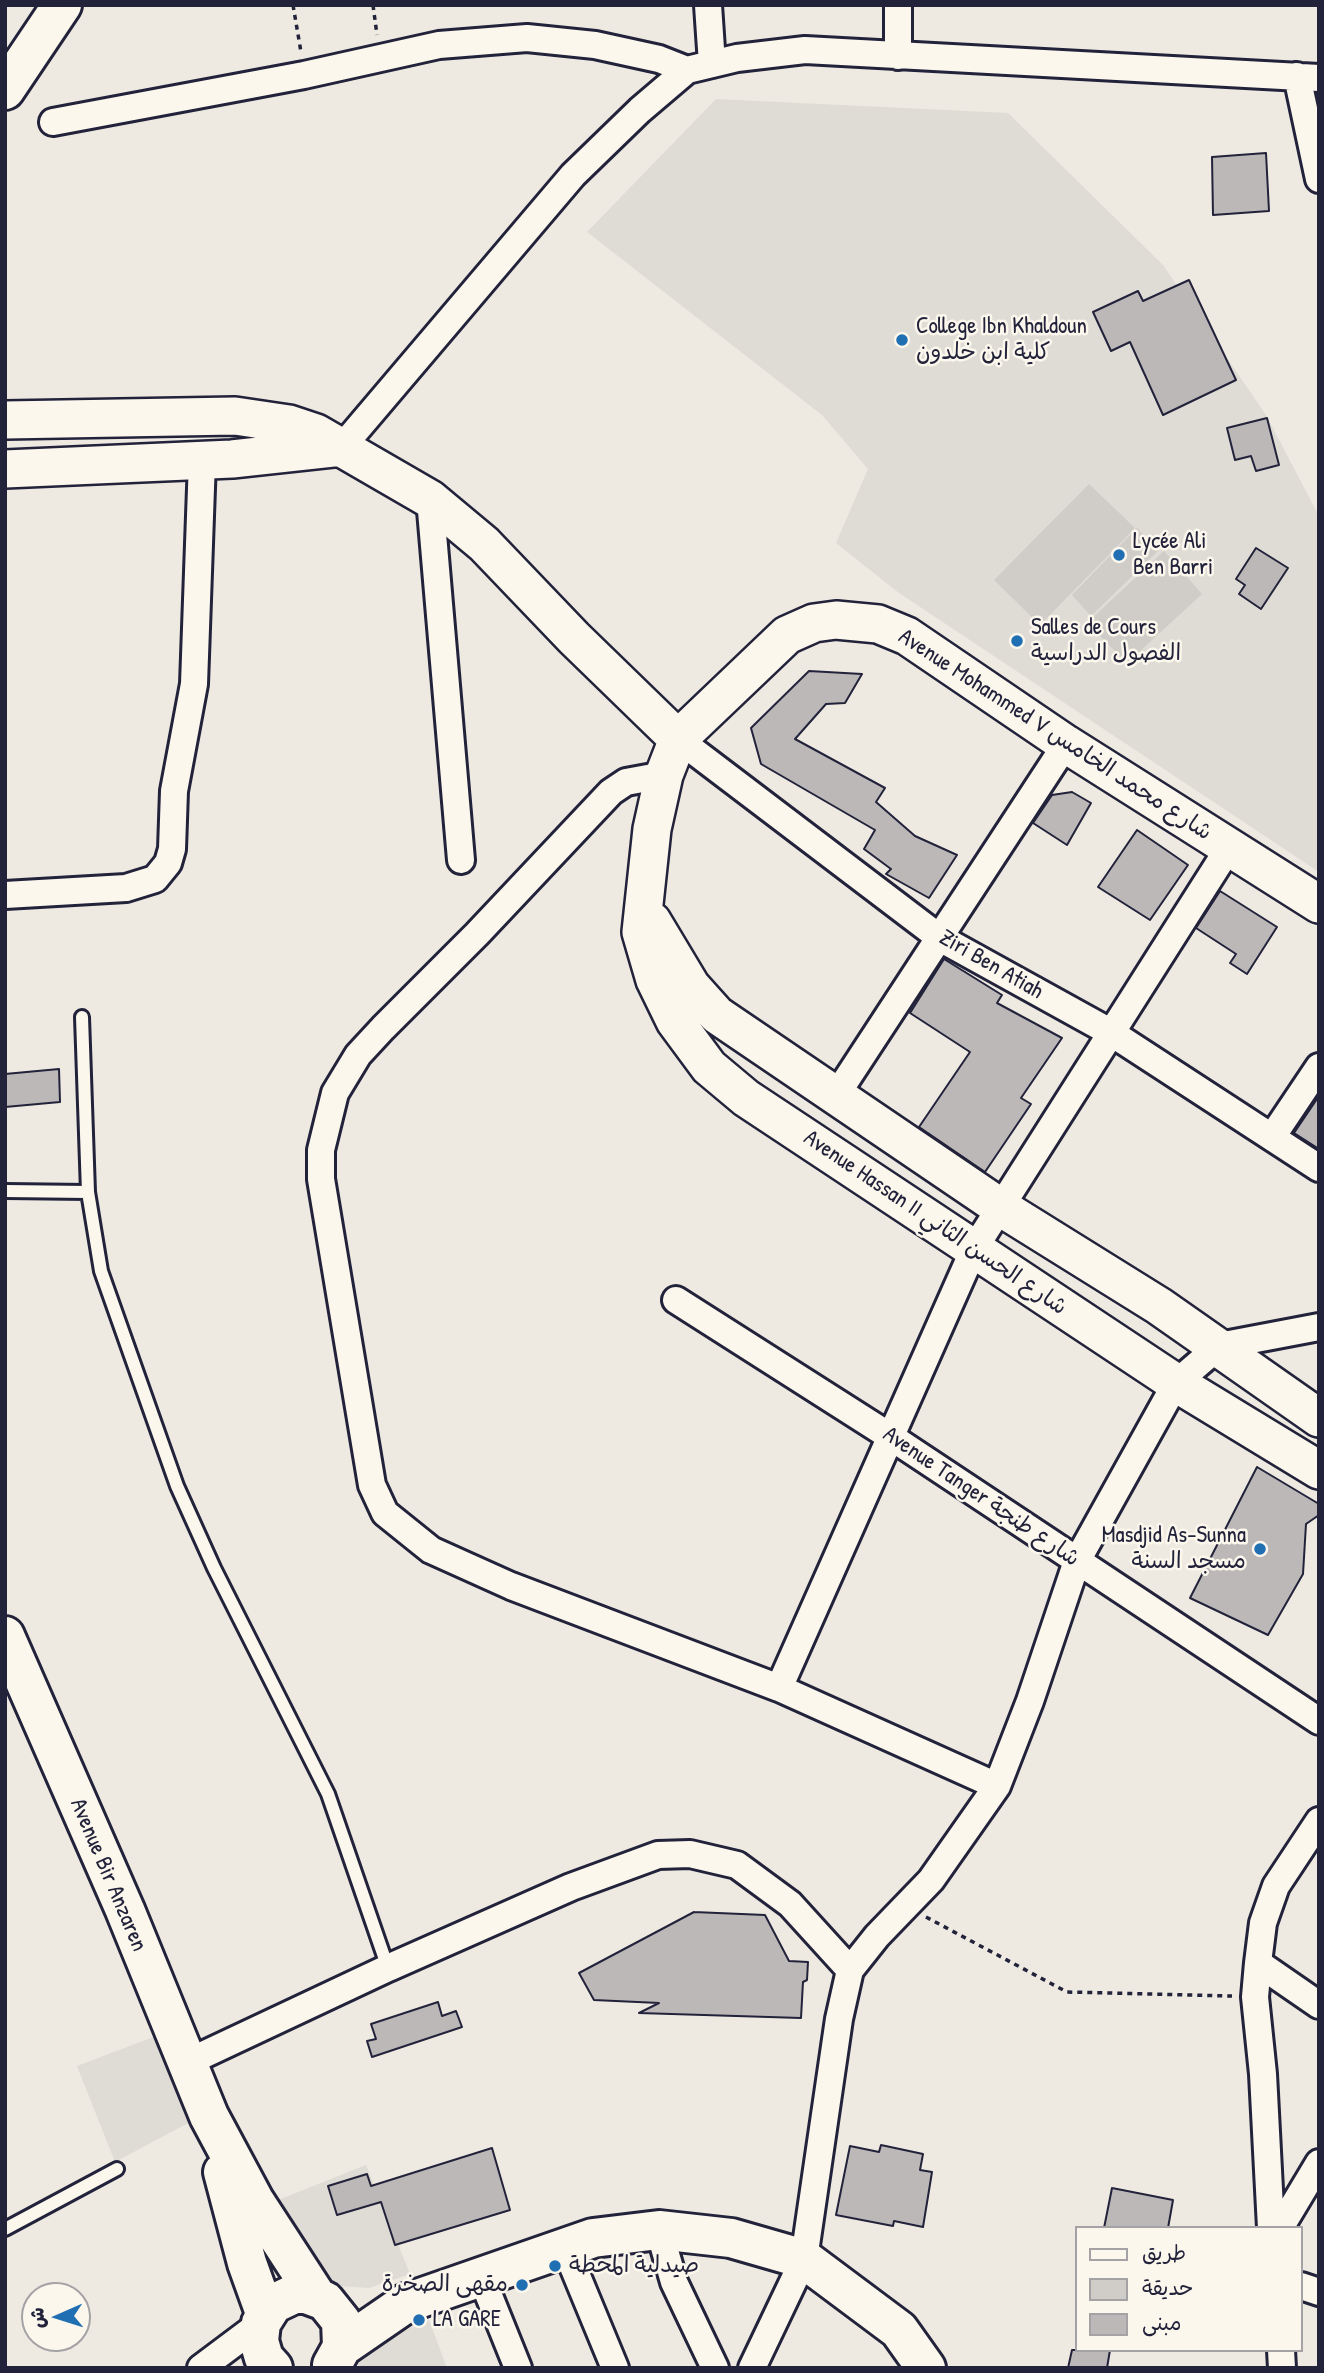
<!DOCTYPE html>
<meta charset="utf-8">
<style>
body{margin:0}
#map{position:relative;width:1324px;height:2373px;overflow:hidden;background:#eeeae2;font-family:"Patrick Hand","Playpen Sans Arabic",sans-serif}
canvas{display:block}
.frame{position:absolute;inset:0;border:7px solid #22223b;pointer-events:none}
.legend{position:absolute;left:1075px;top:2226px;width:228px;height:126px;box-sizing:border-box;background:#fbf7ec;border:2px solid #a4a2a5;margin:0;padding:9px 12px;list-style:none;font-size:21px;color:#22223b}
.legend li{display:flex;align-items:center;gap:14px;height:35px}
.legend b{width:35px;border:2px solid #a4a2a5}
.north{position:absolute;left:21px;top:2282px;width:70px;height:70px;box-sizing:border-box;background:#fbf7ec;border:2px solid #a4a2a5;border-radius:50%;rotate:267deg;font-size:19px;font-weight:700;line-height:28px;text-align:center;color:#22223b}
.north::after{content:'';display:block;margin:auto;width:24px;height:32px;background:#1f6fb2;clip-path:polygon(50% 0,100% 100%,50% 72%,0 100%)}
</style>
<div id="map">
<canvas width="1324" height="2373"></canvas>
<div class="frame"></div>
<ul class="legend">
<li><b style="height:9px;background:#fbf7ec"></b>طريق</li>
<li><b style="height:19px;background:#d0cdc9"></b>حديقة</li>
<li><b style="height:19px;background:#bcb8b8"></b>مبنى</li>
</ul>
<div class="north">ش</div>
</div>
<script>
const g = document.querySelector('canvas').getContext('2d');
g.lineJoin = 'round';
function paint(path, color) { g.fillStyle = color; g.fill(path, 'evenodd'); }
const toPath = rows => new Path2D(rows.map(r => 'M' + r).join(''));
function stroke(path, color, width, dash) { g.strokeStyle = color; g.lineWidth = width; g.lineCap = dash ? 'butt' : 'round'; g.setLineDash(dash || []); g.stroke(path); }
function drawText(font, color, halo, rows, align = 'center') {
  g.font = font + ' "Patrick Hand","Playpen Sans Arabic",sans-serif'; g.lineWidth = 5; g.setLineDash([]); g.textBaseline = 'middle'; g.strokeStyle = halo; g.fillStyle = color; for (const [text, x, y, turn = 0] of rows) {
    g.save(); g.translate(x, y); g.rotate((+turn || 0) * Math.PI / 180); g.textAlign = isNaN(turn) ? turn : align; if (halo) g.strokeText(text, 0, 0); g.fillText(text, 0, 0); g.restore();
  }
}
paint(toPath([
 [716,99,1008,113,1163,265,1266,415,1319,516,1319,872,899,593,836,543,868,469,822,415,587,232],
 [169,2031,203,2115,115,2162,77,2066],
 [366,2165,410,2274,369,2288,339,2286,323,2279,273,2202],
 [429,2320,447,2368,359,2368,356,2351]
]), '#dfdbd5');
paint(toPath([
 [1089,484,1135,528,1040,625,994,580],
 [1137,528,1158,551,1091,616,1072,595],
 [1164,551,1202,594,1127,663,1087,623]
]), '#d0cdc9');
const building = toPath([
 [1266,153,1269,211,1213,215,1212,157,1266,153],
 [1189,280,1236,380,1163,415,1130,342,1111,351,1093,312,1138,291,1143,301,1189,280],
 [1267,418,1279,465,1256,471,1251,456,1235,460,1227,428,1267,418],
 [1256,548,1288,568,1261,609,1239,594,1245,585,1236,579,1256,548],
 [809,671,862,674,845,703,826,704,795,739,885,788,876,802,915,836,957,855,929,898,886,874,891,869,864,849,875,830,761,764,751,728,809,671],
 [1072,792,1091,803,1067,845,1033,823,1052,795,1072,792],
 [1137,830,1188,865,1150,920,1098,887,1137,830],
 [1220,891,1277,927,1247,974,1230,963,1236,954,1196,928,1220,891],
 [944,959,1002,995,997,1003,1062,1038,1021,1098,1031,1104,985,1172,919,1127,970,1052,910,1013,944,959],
 [59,1069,60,1102,5,1107,5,1074,59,1069],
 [1319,1096,1319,1149,1294,1133,1319,1096],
 [1257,1467,1319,1504,1319,1515,1306,1524,1303,1574,1268,1635,1190,1598,1257,1467],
 [694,1912,765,1915,789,1961,808,1962,807,1980,803,1982,801,2018,639,2013,659,2003,594,2000,579,1973,694,1912],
 [438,2002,442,2016,456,2011,462,2027,372,2057,367,2041,376,2039,371,2024,438,2002],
 [881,2145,923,2154,920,2170,932,2172,923,2227,894,2221,893,2226,836,2215,850,2146,879,2152,881,2145],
 [492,2148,510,2210,395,2245,381,2202,337,2215,328,2186,367,2174,371,2186,492,2148],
 [1112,2188,1173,2200,1168,2228,1104,2228,1112,2188],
 [1072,2350,1110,2350,1107,2368,1068,2368,1072,2350]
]);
paint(building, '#bcb8b8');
stroke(building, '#22223b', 2);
const lane = toPath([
 [82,1017,88,1192,101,1271,177,1486,214,1568,328,1794,388,1968],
 [5,1191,88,1192],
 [5,2229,117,2169]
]);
const street = toPath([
 [708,5,712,64],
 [898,56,898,5],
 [1297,76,1319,179],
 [53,122,304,75,439,45,527,38,595,45,659,59,687,70],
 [342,447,573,175,640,110,687,70,737,58,805,50,1319,78],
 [430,499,461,860],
 [678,739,940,938,1110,1032,1319,1168],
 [664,775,626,782,611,792,477,934,383,1028,358,1055,335,1093,321,1150,321,1179,372,1485,385,1513,431,1550,511,1586,779,1688,997,1786],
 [5,895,126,888,155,879,168,863,172,849,174,791,194,684,202,460],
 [837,1094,1066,744],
 [1272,1137,1319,1067],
 [676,1300,891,1437,1319,1721],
 [779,1688,974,1249,1230,846],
 [1258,1963,1319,2005],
 [186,2063,388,1968,571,1887,658,1855,690,1854,737,1865,790,1904,850,1970],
 [1271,2228,1263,2074,1255,1997,1258,1963,1263,1923,1276,1886,1319,1821],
 [1280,2228,1319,2163],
 [659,2230,674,2282,715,2368],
 [565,2247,615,2368],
 [481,2276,518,2368],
 [1301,2286,1319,2292],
 [1281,2350,1282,2368],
 [201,2368,261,2323],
 [752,2368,804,2259,839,2019,850,1970,877,1936,931,1880,997,1786,1030,1701,1077,1561,1176,1383,1219,1346,1319,1327]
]);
const secondary = toPath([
 [5,420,235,416,289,424,316,433,430,499,484,544,574,638,678,739,787,635,814,623,836,620,878,624,907,636,1066,744,1319,904],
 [5,469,232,459,342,447],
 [678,739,664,775,652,829,641,932,655,980,675,1021,709,1067,746,1098,974,1249,1176,1383,1319,1470],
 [652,921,691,986,717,1015,1000,1207,1159,1306,1319,1418]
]);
const primary = toPath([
 [5,90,62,5],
 [5,1636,125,1910,209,2116,254,2200,317,2297],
 [223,2172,247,2263,265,2313],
 [342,2347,406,2303,593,2238,659,2230,731,2238,804,2259,899,2330,926,2368],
 [273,2368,264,2358,259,2341,261,2323,273,2304,294,2294,306,2294,325,2301,341,2321,342,2347,332,2365]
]);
stroke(lane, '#22223b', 18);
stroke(street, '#22223b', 32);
stroke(secondary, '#22223b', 42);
stroke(primary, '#22223b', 44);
stroke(toPath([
 [293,5,301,52],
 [373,5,377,35],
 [926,1917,1067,1992,1232,1996]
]), '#22223b', 3.5, [5, 5]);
stroke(lane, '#fbf7ec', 12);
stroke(street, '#fbf7ec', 26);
stroke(secondary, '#fbf7ec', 37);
stroke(primary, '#fbf7ec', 38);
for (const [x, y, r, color] of [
 [902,340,7,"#1f6fb2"],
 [1119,555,7,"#1f6fb2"],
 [1017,641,7,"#1f6fb2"],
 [1260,1549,7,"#1f6fb2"],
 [555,2266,7,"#1f6fb2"],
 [522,2285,7,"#1f6fb2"],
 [419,2320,7,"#1f6fb2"]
]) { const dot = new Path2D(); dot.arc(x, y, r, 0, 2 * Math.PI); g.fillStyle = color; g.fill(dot); stroke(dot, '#fbf7ec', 2.5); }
drawText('23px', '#22223b', '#fbf7ec', [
 ["College Ibn Khaldoun",916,327],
 ["كلية ابن خلدون",916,353],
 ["Lycée Ali",1133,542],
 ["Ben Barri",1133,568],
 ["Salles de Cours",1031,628],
 ["الفصول الدراسية",1031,654],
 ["Masdjid As-Sunna",1246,1536,"right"],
 ["مسجد السنة",1246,1562,"right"],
 ["صيدلية المحطة",569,2266],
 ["مقهى الصخرة",508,2285,"right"],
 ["LA GARE",433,2320]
], 'left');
drawText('23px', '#22223b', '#fbf7ec', [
 ["Avenue Mohammed V شارع محمد الخامس",1055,735,33],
 ["Ziri Ben Atiah",991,965,30],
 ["Avenue Hassan II شارع الحسن الثاني",935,1223,34],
 ["Avenue Tanger شارع طنجة",981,1497,34],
 ["Avenue Bir Anzaren",108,1875,67]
]);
</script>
